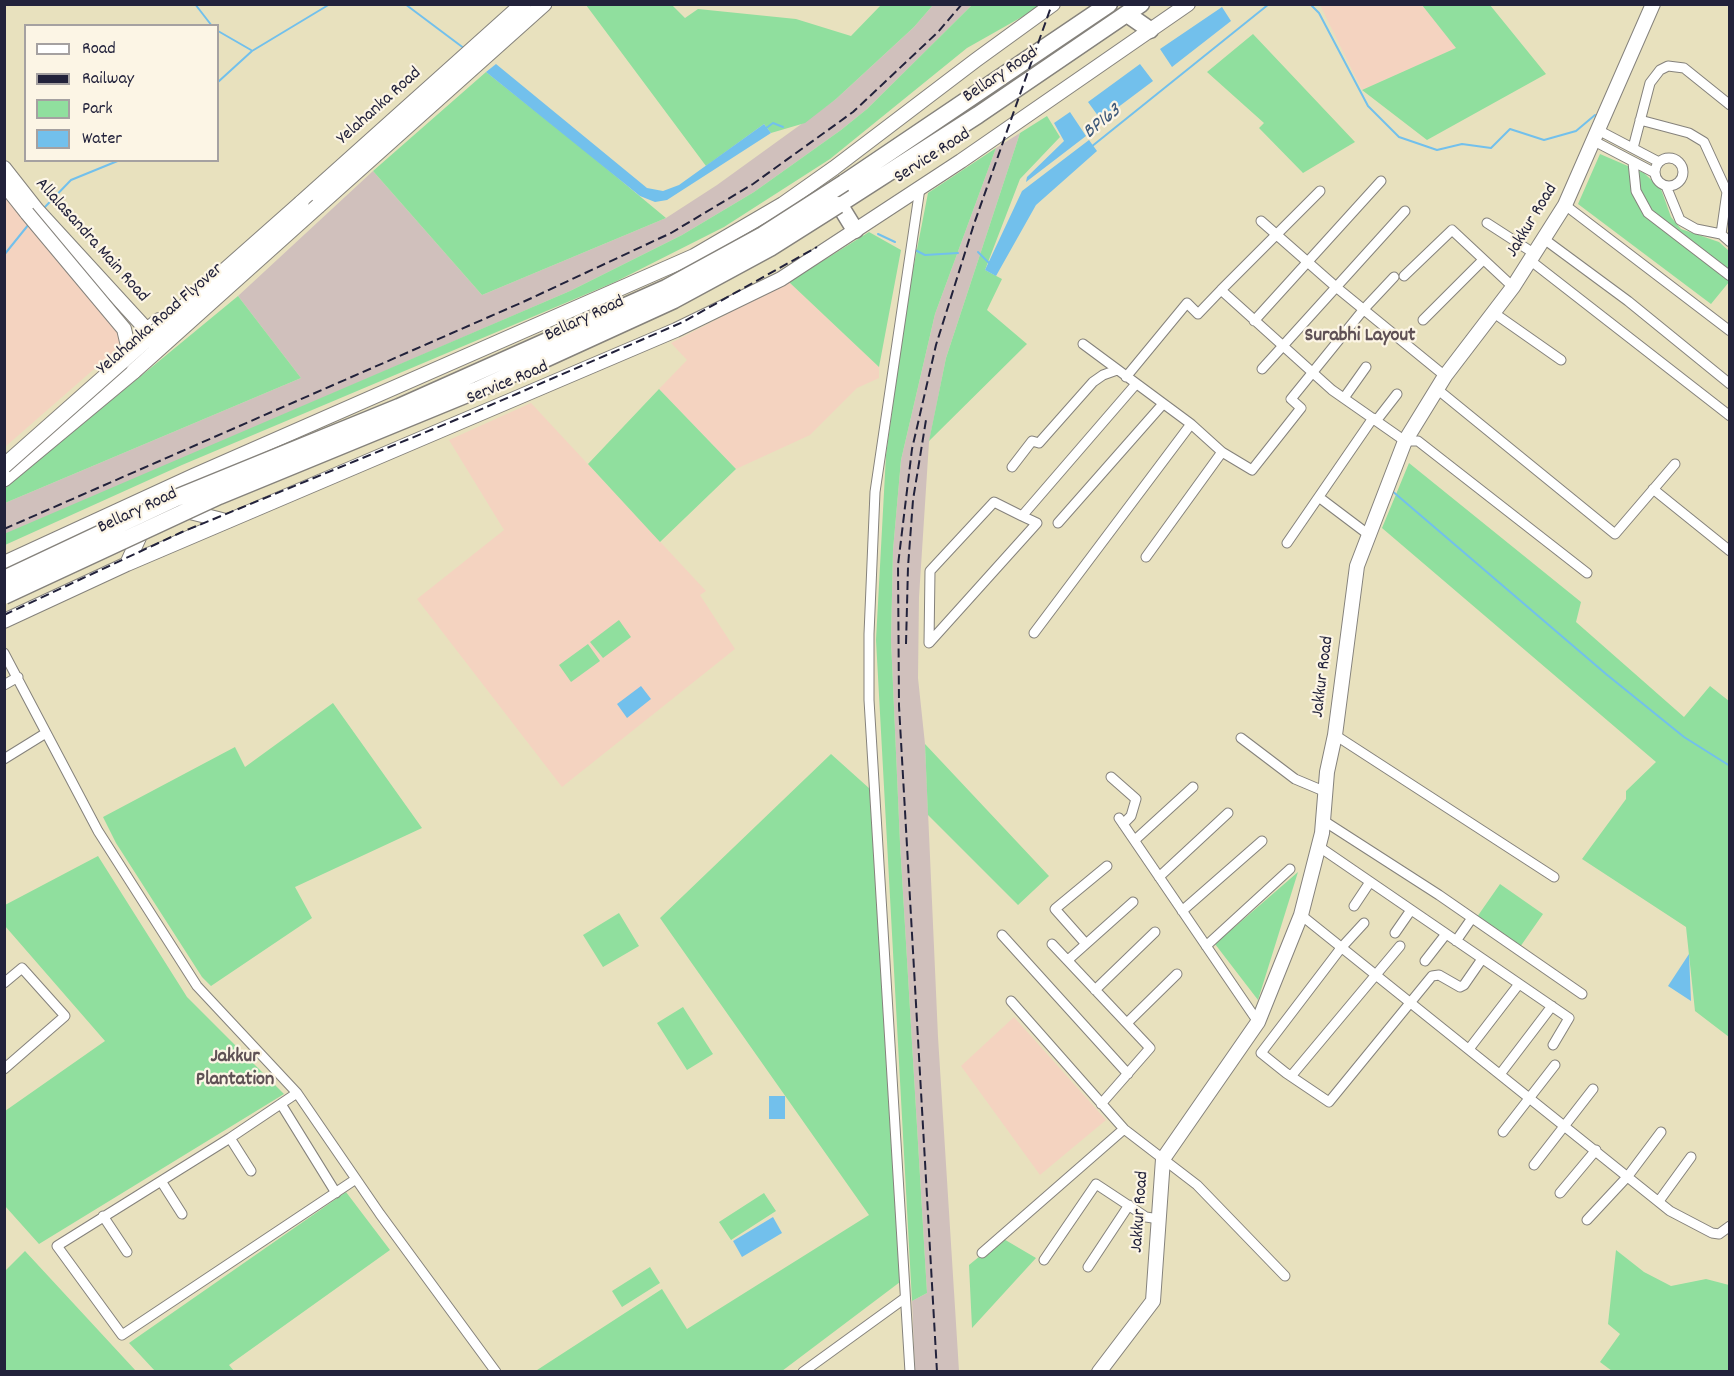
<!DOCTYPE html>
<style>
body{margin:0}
#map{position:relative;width:1734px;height:1376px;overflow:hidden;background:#e8e1be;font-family:Dekko,sans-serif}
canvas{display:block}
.frame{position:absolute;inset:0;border:6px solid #22223b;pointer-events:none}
.legend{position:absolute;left:24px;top:24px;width:195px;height:138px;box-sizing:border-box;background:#fcf5e5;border:2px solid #a5a1a1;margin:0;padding:8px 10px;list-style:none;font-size:18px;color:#22223b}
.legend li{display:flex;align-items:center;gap:12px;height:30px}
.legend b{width:30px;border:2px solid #a5a1a1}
</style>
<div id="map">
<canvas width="1734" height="1376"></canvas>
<div class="frame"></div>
<ul class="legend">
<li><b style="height:8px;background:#fff"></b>Road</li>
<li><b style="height:8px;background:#22223b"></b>Railway</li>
<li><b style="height:16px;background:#90df9e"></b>Park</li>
<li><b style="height:16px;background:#72c0ec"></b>Water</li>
</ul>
</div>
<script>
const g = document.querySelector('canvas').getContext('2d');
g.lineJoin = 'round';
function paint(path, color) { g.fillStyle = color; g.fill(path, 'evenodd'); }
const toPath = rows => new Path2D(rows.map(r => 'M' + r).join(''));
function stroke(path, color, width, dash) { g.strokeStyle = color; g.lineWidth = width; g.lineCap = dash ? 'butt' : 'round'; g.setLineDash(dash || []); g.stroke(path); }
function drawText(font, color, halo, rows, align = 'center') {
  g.font = font + ' Dekko,sans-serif'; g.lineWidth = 4.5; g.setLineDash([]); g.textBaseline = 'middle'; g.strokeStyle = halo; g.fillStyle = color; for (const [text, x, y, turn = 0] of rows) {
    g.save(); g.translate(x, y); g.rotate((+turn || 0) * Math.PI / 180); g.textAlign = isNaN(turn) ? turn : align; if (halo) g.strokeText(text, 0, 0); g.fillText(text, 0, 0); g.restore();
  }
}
paint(toPath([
 [1320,5,1422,5,1457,48,1362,90],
 [4,195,125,342,5,447,4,447],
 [789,282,879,367,879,378,857,388,810,435,736,469,659,389,687,360,671,343],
 [531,403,706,591,700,595,735,649,562,787,417,599,504,530,449,440],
 [1014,1017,1106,1120,1040,1175,961,1066]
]), '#f4d3c0');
paint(toPath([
 [933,5,972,5,867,109,841,130,754,192,682,235,570,291,5,535,5,503,301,378,238,296,373,171,482,295,666,218,717,185,836,99,914,27],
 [1020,133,946,358,929,442,919,597,918,678,925,744,938,1037,959,1371,915,1371,912,1301,927,1293,900,843,891,640,893,550,901,460,935,314,996,148]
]), '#d0c0bc');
paint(toPath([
 [586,5,672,5,685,18,698,9,796,19,851,36,881,5,933,5,914,27,836,99,805,123,771,133,764,124,706,166],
 [972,5,1043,5,967,48,830,159,724,227,615,282,182,465,5,545,4,534,570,291,682,235,754,192,841,130,867,109],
 [1422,5,1490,5,1546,74,1427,140,1362,90,1456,48],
 [1253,34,1355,142,1303,173,1259,128,1264,123,1207,72],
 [486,72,583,149,666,218,482,295,373,171],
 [1047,116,1060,137,1020,179,985,270,1002,279,987,310,1027,344,929,441,946,358,1020,133],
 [996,148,935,314,901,460,893,550,891,640,900,843,927,1293,912,1301,876,640,886,455,908,295,928,193],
 [1600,154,1644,173,1661,189,1671,217,1681,229,1719,242,1729,251,1729,282,1711,304,1578,204],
 [869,232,901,250,879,367,789,282],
 [238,296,301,378,5,503,5,488],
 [659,389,736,469,660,542,588,464],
 [1409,463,1581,602,1576,622,1684,717,1710,686,1729,701,1729,1037,1695,1011,1686,927,1582,859,1626,799,1626,791,1656,762,1382,528],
 [619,620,631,637,603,658,590,642],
 [588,644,600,661,571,682,559,665],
 [333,703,422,828,295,887,312,918,211,986,202,977,116,843,103,817,235,747,245,767],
 [925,744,1049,876,1018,905,928,815],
 [831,754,870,789,900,1282,782,1371,534,1372,662,1289,687,1329,869,1215,660,918],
 [98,856,187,997,284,1094,39,1244,5,1206,5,1111,105,1041,5,926,5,905],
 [1298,872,1258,1000,1215,944],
 [1500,884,1543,914,1520,947,1477,917],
 [619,913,639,946,603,967,583,935],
 [683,1007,713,1054,687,1070,657,1023],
 [346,1192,390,1250,229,1365,234,1371,155,1371,129,1343],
 [764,1193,776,1211,731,1240,719,1222],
 [1002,1238,1036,1258,972,1328,969,1265],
 [1616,1250,1644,1272,1671,1286,1706,1279,1729,1285,1729,1371,1612,1371,1600,1362,1620,1334,1608,1324],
 [25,1251,136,1371,5,1371,5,1271],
 [650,1267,660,1283,622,1307,612,1291]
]), '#90df9e');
paint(toPath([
 [1222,7,1231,21,1172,67,1160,49],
 [496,64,647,188,663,191,679,185,764,124,771,133,667,200,655,202,640,196,486,72],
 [1140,64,1153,81,1101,120,1088,102],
 [1070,112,1086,136,1026,182,1027,177,1064,141,1054,123],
 [1089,140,1097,151,1036,205,996,276,985,270,1022,191],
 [641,686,651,699,627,718,617,704],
 [1689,954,1691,1001,1668,986],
 [769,1096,785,1096,785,1119,769,1119],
 [773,1217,782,1233,742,1257,733,1241]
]), '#72c0ec');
stroke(toPath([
 [195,4,212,26],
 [405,4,465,49],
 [1310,4,1319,13,1368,106,1399,137,1437,150,1462,144,1491,148,1510,129,1544,140,1576,131,1595,115],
 [218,31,251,50],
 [218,82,252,51,330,4],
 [765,129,773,123,783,127],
 [1091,147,1269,4],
 [43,209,71,180,120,160],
 [878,234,895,242],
 [915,250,925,255,958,253],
 [978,252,990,264],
 [4,255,29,224],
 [1391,490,1606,674,1684,737,1730,766]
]), '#72c0ec', 2);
const street = toPath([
 [1640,120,1689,133,1704,142,1727,192,1721,234],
 [1598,130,1659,162],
 [1594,141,1655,173],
 [1633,148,1650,83,1660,70,1668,66,1684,68,1730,105],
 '1655 172a14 14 0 1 1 28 0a14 14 0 1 1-28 0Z',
 [1633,162,1636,191,1648,213,1730,276],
 [1666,186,1680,220,1696,229,1721,234,1730,242],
 [1565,205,1730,331],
 [1261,221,1336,287,1445,376],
 [1487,223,1535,254],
 [1544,239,1628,301,1730,384],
 [1531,261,1730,416],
 [1404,276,1452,230,1513,287],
 [1221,290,1320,191],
 [1494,313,1561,360],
 [1423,320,1483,260],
 [1254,321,1381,181],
 [1083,344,1191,424,1222,452,1252,470,1301,408,1291,399,1364,309,1394,277],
 [1262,369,1405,211],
 [1126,377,1187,303,1198,314,1221,290,1332,390,1405,441,1418,441,1587,573],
 [1437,389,1615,534,1675,464],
 [1344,398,1366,367],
 [1376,421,1397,394],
 [1012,467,1032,441,1039,443,1093,382,1103,375,1117,370],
 [1653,489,1730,551],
 [1320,498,1369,535],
 [1022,516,994,502,930,571,929,643,1037,523,1022,516,1136,384],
 [1058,523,1162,405],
 [1287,543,1373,418],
 [1146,557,1222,452],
 [1034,633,1191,424],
 [4,653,98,831,197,986,297,1093,380,1214,496,1372],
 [4,685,18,677],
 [1335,735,1554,877],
 [1241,738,1295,779,1326,792],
 [4,759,46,733],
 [1111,777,1136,799,1131,816,1123,824],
 [1119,818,1258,1022],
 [1324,821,1439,895,1582,994],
 [1135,840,1193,787],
 [1318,846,1569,1018,1553,1045],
 [1159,877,1228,813],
 [1354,906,1370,882],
 [1182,911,1262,841],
 [1301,915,1670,1211,1712,1233,1719,1234,1730,1226],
 [1364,923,1341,948,1261,1053,1286,1073,1329,1102,1432,976,1439,975,1460,987,1464,985,1482,959],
 [1395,933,1411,910],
 [1002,935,1128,1074],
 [1456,941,1472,918],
 [1052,944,1150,1048,1101,1104],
 [1086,944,1055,909,1107,866],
 [1206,946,1290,869],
 [1068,960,1133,902],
 [1425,961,1446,934],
 [4,983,22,968,65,1016,4,1069],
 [1095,990,1155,932],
 [1011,1001,1124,1129,1197,1185,1285,1276],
 [1127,1023,1177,974],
 [1469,1049,1519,984],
 [1501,1073,1552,1006],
 [1292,1075,1400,946],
 [297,1093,230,1138,57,1246,122,1335,356,1179],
 [281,1104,336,1193],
 [1503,1132,1555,1065],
 [230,1138,251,1171],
 [1534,1165,1593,1089],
 [161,1181,182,1214],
 [1560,1193,1596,1150],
 [1659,1201,1691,1157],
 [103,1216,127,1252],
 [1587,1220,1628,1176,1661,1132],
 [982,1253,1124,1129],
 [1044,1260,1096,1184,1146,1217,1159,1219],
 [1088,1267,1129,1205],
 [803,1372,905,1298],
 [910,1372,869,700,869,634,875,492,920,188]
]);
const secondary = toPath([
 [4,168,37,210,147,330,159,320],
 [4,184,27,213],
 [182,510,226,521],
 [4,563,193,476,694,256,783,204,834,168,976,60,1053,4],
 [127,564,141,533,139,526],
 [4,621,127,564,676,330,781,279,961,161,1188,4],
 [1099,1372,1153,1301,1163,1159,1258,1022,1301,915,1322,833,1327,772,1335,735,1357,566,1405,441,1445,376,1513,287,1565,205,1653,4]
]);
const primary = toPath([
 [301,203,523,4],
 [318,206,544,4],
 [4,479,134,371]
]);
const highway = toPath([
 [1127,14,1150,30],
 [844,183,1109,4],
 [839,204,855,230],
 [838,205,978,115,1141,4]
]);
stroke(street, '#85827c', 11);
stroke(secondary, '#85827c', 16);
stroke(primary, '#85827c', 17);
stroke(highway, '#85827c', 19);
stroke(street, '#fff', 9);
stroke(secondary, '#fff', 14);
stroke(primary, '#fff', 15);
stroke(highway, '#fff', 16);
stroke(toPath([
 [4,529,523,302,671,233,753,184,853,112,938,32,962,4],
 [4,615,182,532,470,414,683,322,817,247],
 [906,644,908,567,913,500,926,420],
 [937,1372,899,706,898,565,912,449,936,345,974,224,1052,4]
]), '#22223b', 2, [9, 4.5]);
const secondaryBridge = toPath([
 [27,213,124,329,128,346,123,361]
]);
const primaryBridge = toPath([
 [134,371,318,206],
 [4,466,301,203]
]);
const highwayBridge = toPath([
 [4,579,176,498,399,407,666,288,763,235,844,183],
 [4,596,219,496,477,390,674,300,770,248,838,205]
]);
stroke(secondaryBridge, '#85827c', 16, []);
stroke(primaryBridge, '#85827c', 17, []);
stroke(highwayBridge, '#85827c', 19, []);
stroke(secondaryBridge, '#fff', 14);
stroke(primaryBridge, '#fff', 15);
stroke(highwayBridge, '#fff', 16);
drawText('18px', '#22223b', '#fcf5e5', [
 ["Bellary Road",1001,76,-34],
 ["Yelahanka Road",380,107,-42],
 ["Service Road",933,157,-33],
 ["Jakkur Road",1533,221,-59],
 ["Allalasandra Main Road",91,241,48],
 ["Yelahanka Road Flyover",161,320,-41],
 ["Bellary Road",585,320,-25],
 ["Service Road",508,384,-23],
 ["Bellary Road",138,512,-25],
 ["Jakkur Road",1324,677,-83],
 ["Jakkur Road",1141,1212,-86]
]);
drawText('italic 20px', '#3e5979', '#fcf5e5', [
 ["BP163",1103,123,-39]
]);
drawText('bold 20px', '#5f5155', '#fcf5e5', [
 ["Surabhi Layout",1360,337],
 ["Jakkur",235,1058],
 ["Plantation",235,1081]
]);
</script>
